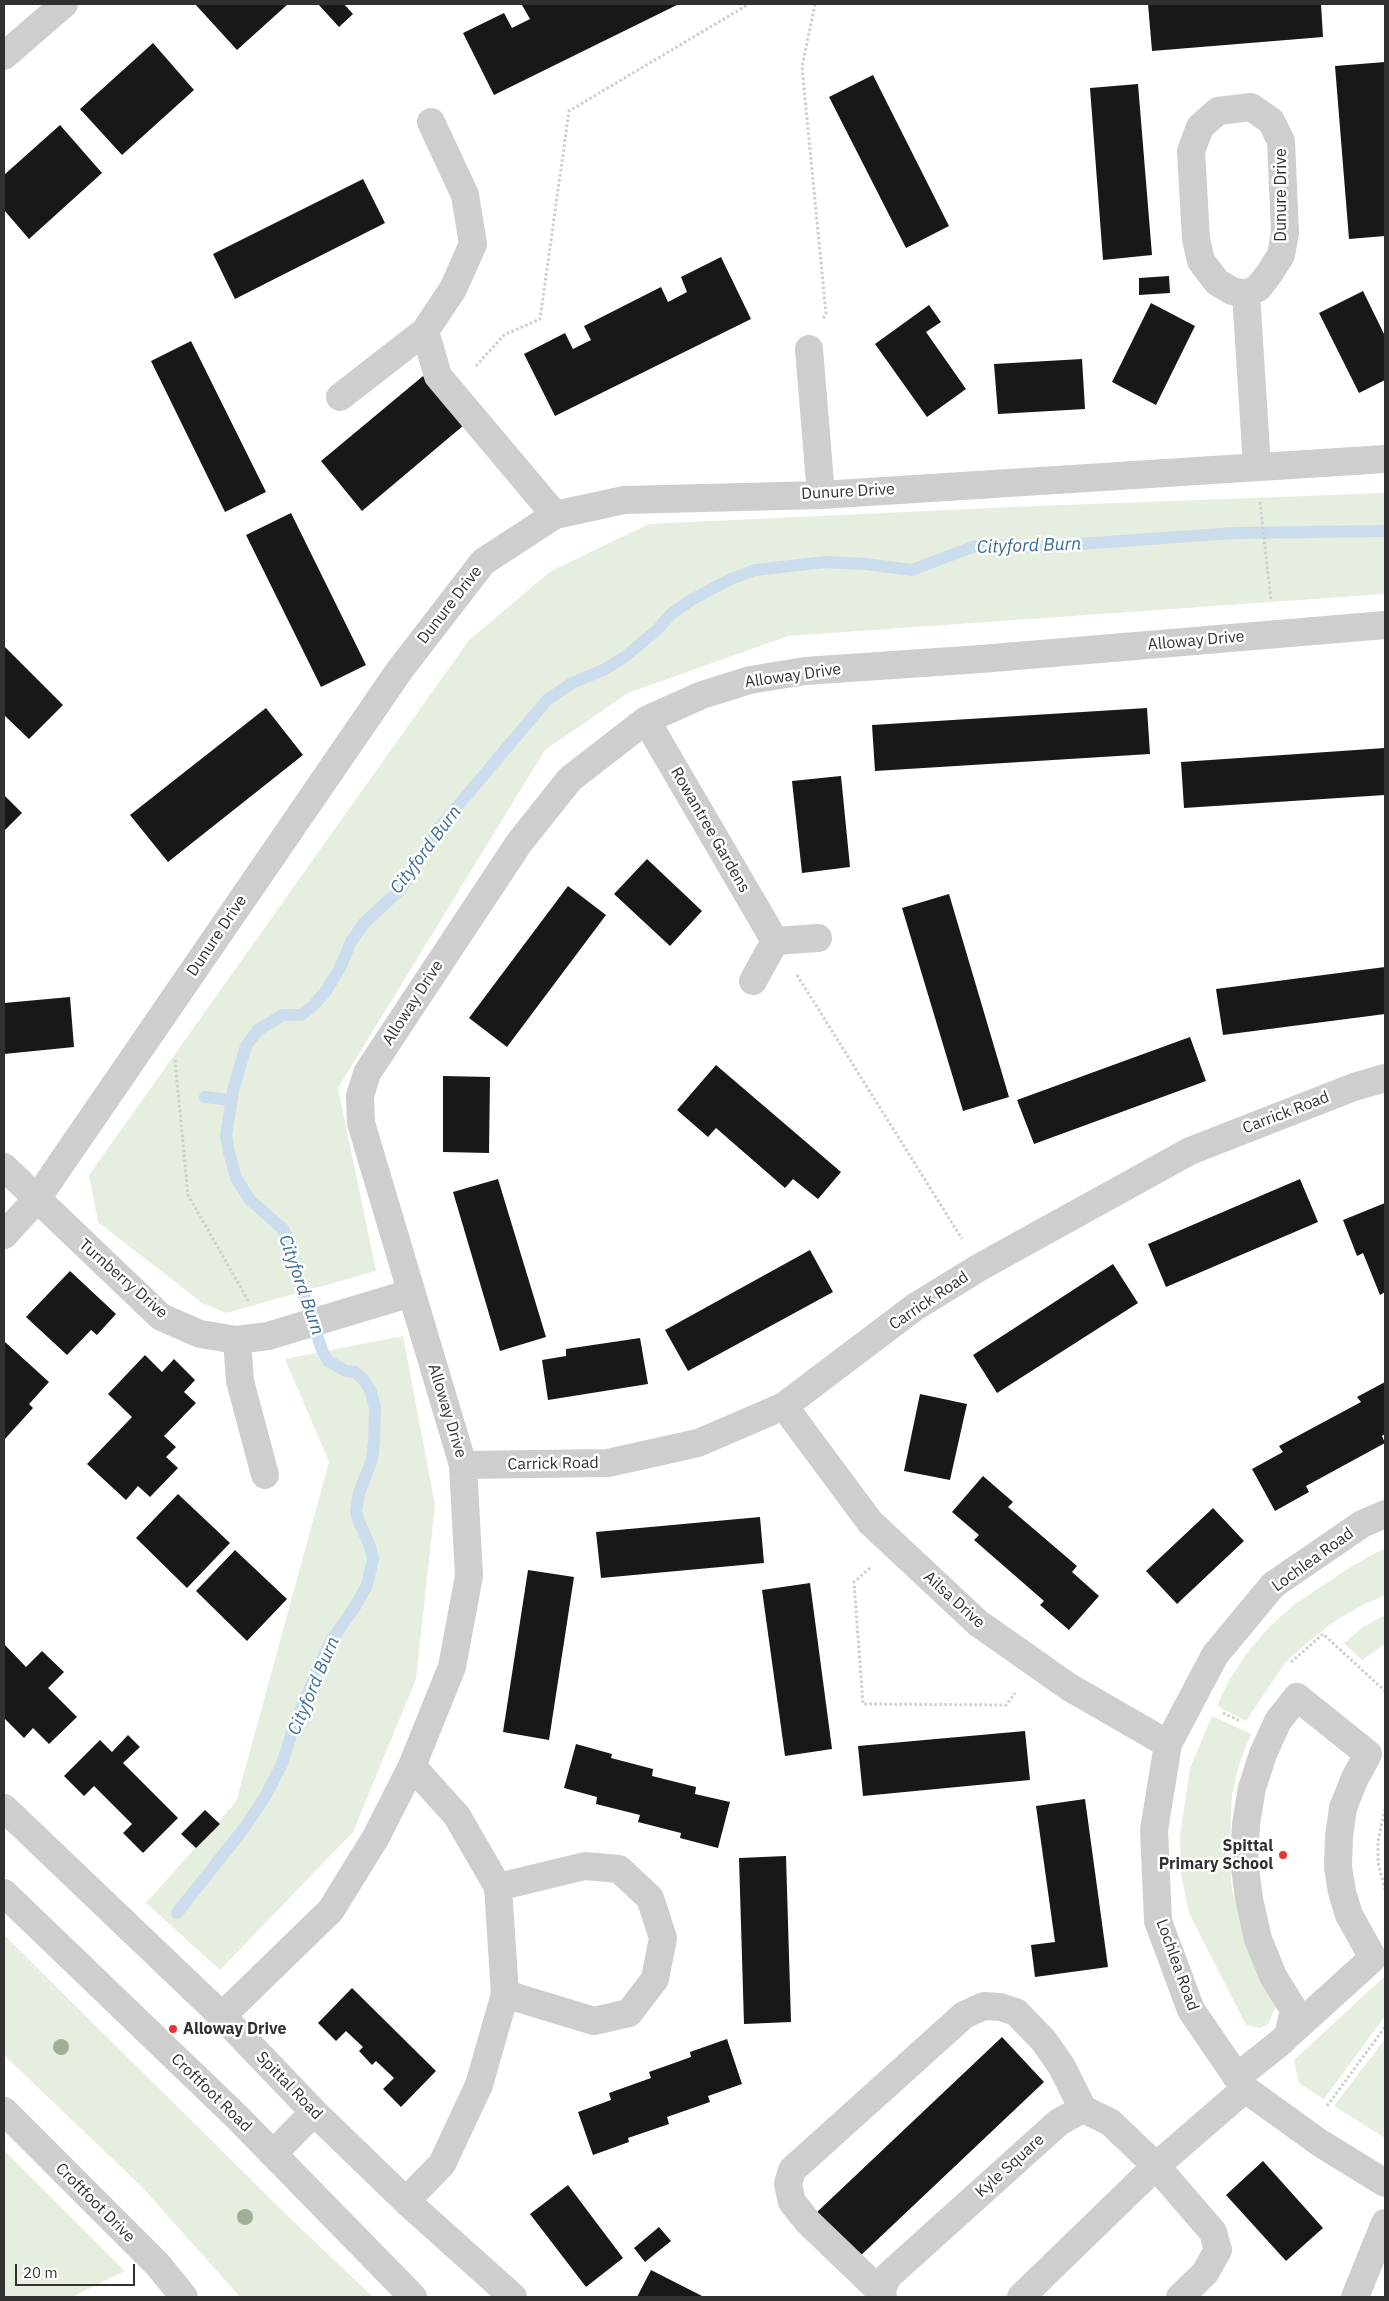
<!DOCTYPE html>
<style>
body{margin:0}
#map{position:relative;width:1389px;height:2301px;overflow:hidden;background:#fff;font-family:"IBM Plex Sans",sans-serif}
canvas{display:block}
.frame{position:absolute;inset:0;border:5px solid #313131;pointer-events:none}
.scale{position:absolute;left:15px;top:2264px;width:120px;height:22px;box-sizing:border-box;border:2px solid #313131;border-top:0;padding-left:6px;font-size:15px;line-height:18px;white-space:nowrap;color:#313131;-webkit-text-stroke:4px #fff;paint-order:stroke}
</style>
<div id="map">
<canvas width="1389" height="2301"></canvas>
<div class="frame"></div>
<div class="scale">20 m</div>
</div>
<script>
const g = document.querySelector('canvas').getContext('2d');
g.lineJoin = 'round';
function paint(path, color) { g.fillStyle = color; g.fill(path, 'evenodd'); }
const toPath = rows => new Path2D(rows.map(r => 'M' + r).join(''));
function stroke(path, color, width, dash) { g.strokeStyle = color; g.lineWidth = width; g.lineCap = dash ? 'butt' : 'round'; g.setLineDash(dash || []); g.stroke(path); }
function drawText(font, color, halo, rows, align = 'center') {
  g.font = font + ' "IBM Plex Sans",sans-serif'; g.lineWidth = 5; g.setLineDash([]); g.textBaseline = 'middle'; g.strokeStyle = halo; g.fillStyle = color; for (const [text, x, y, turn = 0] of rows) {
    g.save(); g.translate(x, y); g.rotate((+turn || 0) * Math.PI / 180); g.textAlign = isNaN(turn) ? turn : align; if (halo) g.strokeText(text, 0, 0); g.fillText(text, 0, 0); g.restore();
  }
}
paint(toPath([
 [1385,493,1385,594,788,636,628,693,545,750,338,1088,376,1271,226,1313,202,1303,98,1222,89,1175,469,640,551,571,649,524,1012,507],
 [403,1336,435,1505,416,1679,353,1832,220,1970,146,1903,236,1802,329,1462,285,1359],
 [1385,1548,1385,1595,1359,1607,1332,1623,1308,1642,1285,1663,1246,1721,1217,1706,1229,1680,1250,1649,1270,1626,1295,1604,1352,1566],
 [1385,1615,1385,1644,1362,1660,1344,1643,1363,1627],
 [1212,1716,1251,1734,1239,1764,1232,1794,1229,1856,1232,1890,1240,1922,1276,2006,1268,2024,1260,2028,1246,2025,1189,1913,1181,1874,1180,1836,1190,1768],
 [4,1935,294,2222,373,2297,240,2297,142,2187,4,2055],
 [1385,1976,1385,2016,1324,2099,1299,2083,1294,2060],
 [1385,2039,1385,2138,1334,2106],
 [4,2150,125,2271,72,2297,4,2297]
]), '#e5eedf');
stroke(toPath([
 [205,1097,231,1100],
 [177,1913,245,1827,266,1795,282,1764,293,1729,319,1666,331,1641,356,1605,367,1585,373,1559,370,1546,359,1522,356,1511,359,1493,372,1460,374,1442,375,1408,371,1392,364,1380,355,1372,346,1371,328,1361,322,1350,299,1281,289,1241,283,1229,250,1200,236,1178,229,1152,226,1136,233,1091,246,1046,258,1030,283,1015,301,1015,313,1006,326,991,340,968,351,942,364,923,401,889,440,827,547,700,572,683,603,670,622,659,657,630,671,614,693,599,731,579,755,570,825,562,866,564,912,570,972,547,990,544,1023,548,1234,533,1385,531]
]), '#cbdded', 12);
paint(toPath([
 [195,4,288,4,237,50],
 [318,4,344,4,353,14,339,27],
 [524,4,679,4,494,95,463,33,504,13,512,28,530,19,522,5],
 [1148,4,1321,4,1323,37,1152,51],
 [153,43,194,90,122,155,80,109],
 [1385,62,1385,236,1349,239,1335,66],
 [873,75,949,226,906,248,829,97],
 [1138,84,1152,255,1103,260,1090,88],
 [60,125,102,173,29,239,4,210,4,175],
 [363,179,385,223,235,299,213,254],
 [721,257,751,319,555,416,524,354,565,333,573,349,591,340,584,326,661,287,668,302,687,292,681,277],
 [1169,276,1170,293,1139,295,1139,278],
 [1363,291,1385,336,1385,380,1359,393,1319,313],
 [1151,303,1195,326,1156,405,1112,382],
 [929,305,941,322,926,332,966,389,927,417,875,344],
 [191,341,266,492,225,512,151,361],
 [1082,359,1085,409,998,414,994,364],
 [423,376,464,425,362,511,321,461],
 [291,513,366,665,321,687,246,535],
 [4,646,63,705,29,739,4,715],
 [266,708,303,755,168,862,130,815],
 [1147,708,1150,754,875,771,872,725],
 [1385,748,1385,795,1184,808,1181,762],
 [841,776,850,867,802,873,792,781],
 [4,795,22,813,4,831],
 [647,859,702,911,670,946,614,894],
 [568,886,606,915,507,1047,469,1018],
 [949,894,1009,1097,963,1111,902,908],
 [1385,967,1385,1014,1223,1035,1216,989],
 [70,997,74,1047,4,1054,4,1003],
 [1190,1037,1206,1081,1034,1144,1017,1100],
 [716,1065,841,1172,818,1199,793,1179,785,1188,716,1128,708,1137,677,1110],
 [443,1076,490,1077,489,1153,443,1152],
 [498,1179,546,1337,500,1351,453,1192],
 [1300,1179,1318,1222,1166,1287,1148,1244],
 [1385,1203,1385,1292,1380,1295,1363,1253,1357,1256,1343,1220],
 [810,1250,833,1292,688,1371,665,1330],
 [1113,1264,1138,1303,997,1393,973,1355],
 [70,1271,116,1314,97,1335,91,1330,67,1355,26,1317],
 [640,1338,648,1384,548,1400,542,1360,566,1356,566,1349],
 [5,1342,49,1382,29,1404,33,1408,4,1440],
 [145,1355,162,1372,174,1359,195,1380,184,1392,196,1403,164,1436,176,1447,166,1457,178,1468,150,1497,138,1486,126,1500,87,1464,132,1417,108,1394],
 [1385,1382,1385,1434,1382,1436,1385,1443,1306,1486,1309,1492,1275,1511,1252,1469,1283,1452,1279,1446,1361,1402,1357,1397],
 [920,1394,967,1404,950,1480,904,1471],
 [983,1476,1013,1502,1008,1507,1077,1566,1072,1572,1099,1596,1069,1630,1040,1605,1044,1601,974,1540,979,1535,952,1512],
 [178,1494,230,1543,187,1588,136,1538],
 [1213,1508,1244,1541,1177,1604,1146,1571],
 [760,1517,764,1563,601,1578,596,1532],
 [235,1550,287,1599,247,1641,196,1591],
 [528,1570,574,1577,549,1740,503,1732],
 [810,1583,832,1749,785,1756,762,1590],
 [4,1644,26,1667,42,1651,64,1672,48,1688,77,1717,49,1744,33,1728,24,1738,4,1718],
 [1025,1731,1030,1780,863,1796,858,1746],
 [128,1735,140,1747,123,1763,178,1818,143,1853,123,1833,132,1824,94,1786,84,1796,64,1776,100,1740,112,1752],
 [576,1744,612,1754,611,1758,653,1769,652,1776,696,1787,695,1794,730,1802,718,1848,680,1838,681,1833,638,1822,640,1815,596,1804,597,1797,564,1788],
 [1085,1799,1108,1967,1035,1977,1031,1945,1055,1942,1036,1806],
 [205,1810,220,1824,196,1848,181,1834],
 [786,1856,791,2022,744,2024,739,1858],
 [352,1988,436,2071,401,2107,383,2089,394,2078,376,2061,372,2065,359,2051,363,2047,346,2031,336,2041,318,2023],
 [1002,2037,1044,2082,858,2258,816,2213],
 [727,2039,742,2084,708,2096,710,2102,667,2117,669,2124,628,2138,629,2142,593,2155,578,2112,611,2100,609,2093,651,2078,649,2072,691,2057,690,2052],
 [1263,2161,1323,2228,1286,2261,1226,2195],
 [568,2185,623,2258,586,2287,530,2214],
 [659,2227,671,2241,645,2262,634,2248],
 [651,2270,704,2297,637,2297]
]), '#181818');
stroke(toPath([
 [815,4,802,67,826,314,823,318],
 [476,366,504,335,540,319,569,111,749,4],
 [1260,502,1271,600],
 [797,975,962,1239],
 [175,1060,188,1195,249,1302],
 [870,1568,854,1582,863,1704,1006,1705,1015,1693],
 [1291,1662,1323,1634,1385,1691],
 [1223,1713,1240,1721],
 [1385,1809,1378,1841,1378,1862,1385,1890],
 [1327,2106,1385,2027]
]), '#cecece', 3, [2.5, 2.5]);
stroke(toPath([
 [4,56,64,4],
 [431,122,465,195,473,244,453,289,425,331,438,376,555,515],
 [1246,294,1258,288,1269,274,1281,255,1285,233,1281,141,1271,121,1251,107,1218,111,1200,127,1191,151,1196,239,1201,261,1217,282,1232,291,1246,294,1257,466],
 [809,349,821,495],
 [340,397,425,331],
 [646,720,775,941],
 [753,981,775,941,818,938],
 [4,1167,161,1317,200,1334,237,1340,268,1336,411,1293],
 [4,1235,36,1200,399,671,483,562,555,515,624,500,821,495,1385,459],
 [237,1340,240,1381,265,1475],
 [784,1406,870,1522,978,1623,1069,1687,1168,1744],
 [463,1465,608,1463,698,1443,784,1406,915,1307,980,1267,1190,1151,1354,1087,1385,1078],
 [1385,1514,1362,1524,1273,1585,1215,1655,1168,1744,1154,1830,1158,1921,1191,2010,1245,2089,1320,2143,1385,2183],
 [4,1808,222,2016,314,2112,406,2201,513,2297],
 [498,1887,585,1866,619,1869,650,1898,663,1938,655,1979,629,2013,594,2021,505,1994],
 [4,1893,237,2117,413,2297],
 [222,2016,331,1910,376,1837,412,1766,452,1667,469,1576,463,1465,361,1123,360,1096,367,1073,519,843,570,779,646,720,702,695,750,680,805,671,981,659,1385,625],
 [1237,2077,1281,2042,1288,2035,1373,1958,1349,1915,1342,1892,1338,1867,1339,1837,1343,1808,1354,1780,1368,1754,1297,1697,1278,1721,1263,1754,1252,1788,1246,1824,1244,1860,1249,1899,1258,1939,1273,1976,1294,2010,1288,2035],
 [4,2111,158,2265,184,2297],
 [273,2154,314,2112],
 [406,2201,442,2164,479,2085,505,1994,498,1887,457,1816,412,1766],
 [881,2292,808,2222,792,2202,788,2184,792,2170,964,2015,984,2006,1000,2007,1016,2012,1044,2041,1062,2067,1083,2109],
 [883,2297,881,2292,888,2276,1059,2122,1083,2109,1110,2122,1156,2166,1213,2232,1218,2250,1205,2273,1180,2297],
 [1021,2297,1156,2166,1245,2089],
 [1355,2297,1385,2223]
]), '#cecece', 28);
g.fillStyle = '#9faf94';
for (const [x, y] of [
 [61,2047],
 [245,2217]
]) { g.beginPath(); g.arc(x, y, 8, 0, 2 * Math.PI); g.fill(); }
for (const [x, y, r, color] of [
 [1283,1855,5,"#e93231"],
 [173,2029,5,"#e93231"]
]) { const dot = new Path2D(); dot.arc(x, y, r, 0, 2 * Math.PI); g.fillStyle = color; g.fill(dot); stroke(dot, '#fff', 2); }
drawText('16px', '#313131', '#fff', [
 ["Dunure Drive",1281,195,-90],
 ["Dunure Drive",848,492,-3],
 ["Dunure Drive",450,605,-52],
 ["Alloway Drive",1196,641,-5],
 ["Alloway Drive",793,676,-8],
 ["Rowantree Gardens",710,830,60],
 ["Dunure Drive",217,936,-56],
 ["Alloway Drive",413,1003,-57],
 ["Carrick Road",1286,1113,-21],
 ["Turnberry Drive",123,1279,41],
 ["Carrick Road",929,1301,-34],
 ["Alloway Drive",447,1411,73],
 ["Carrick Road",553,1464,-1],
 ["Lochlea Road",1313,1560,-36],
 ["Ailsa Drive",954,1600,42],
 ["Lochlea Road",1177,1965,70],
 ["Spittal Road",289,2086,46],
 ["Croftfoot Road",211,2093,44],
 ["Kyle Square",1010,2166,-42],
 ["Croftfoot Drive",95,2203,45]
]);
drawText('bold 16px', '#313131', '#fff', [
 ["Spittal",1273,1846],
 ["Primary School",1273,1864],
 ["Alloway Drive",183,2029,"left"]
], 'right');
drawText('italic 18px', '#3c6c95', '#fff', [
 ["Cityford Burn",1029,546,-2],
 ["Cityford Burn",426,850,-53],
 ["Cityford Burn",301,1285,71],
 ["Cityford Burn",314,1686,-67]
]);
</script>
